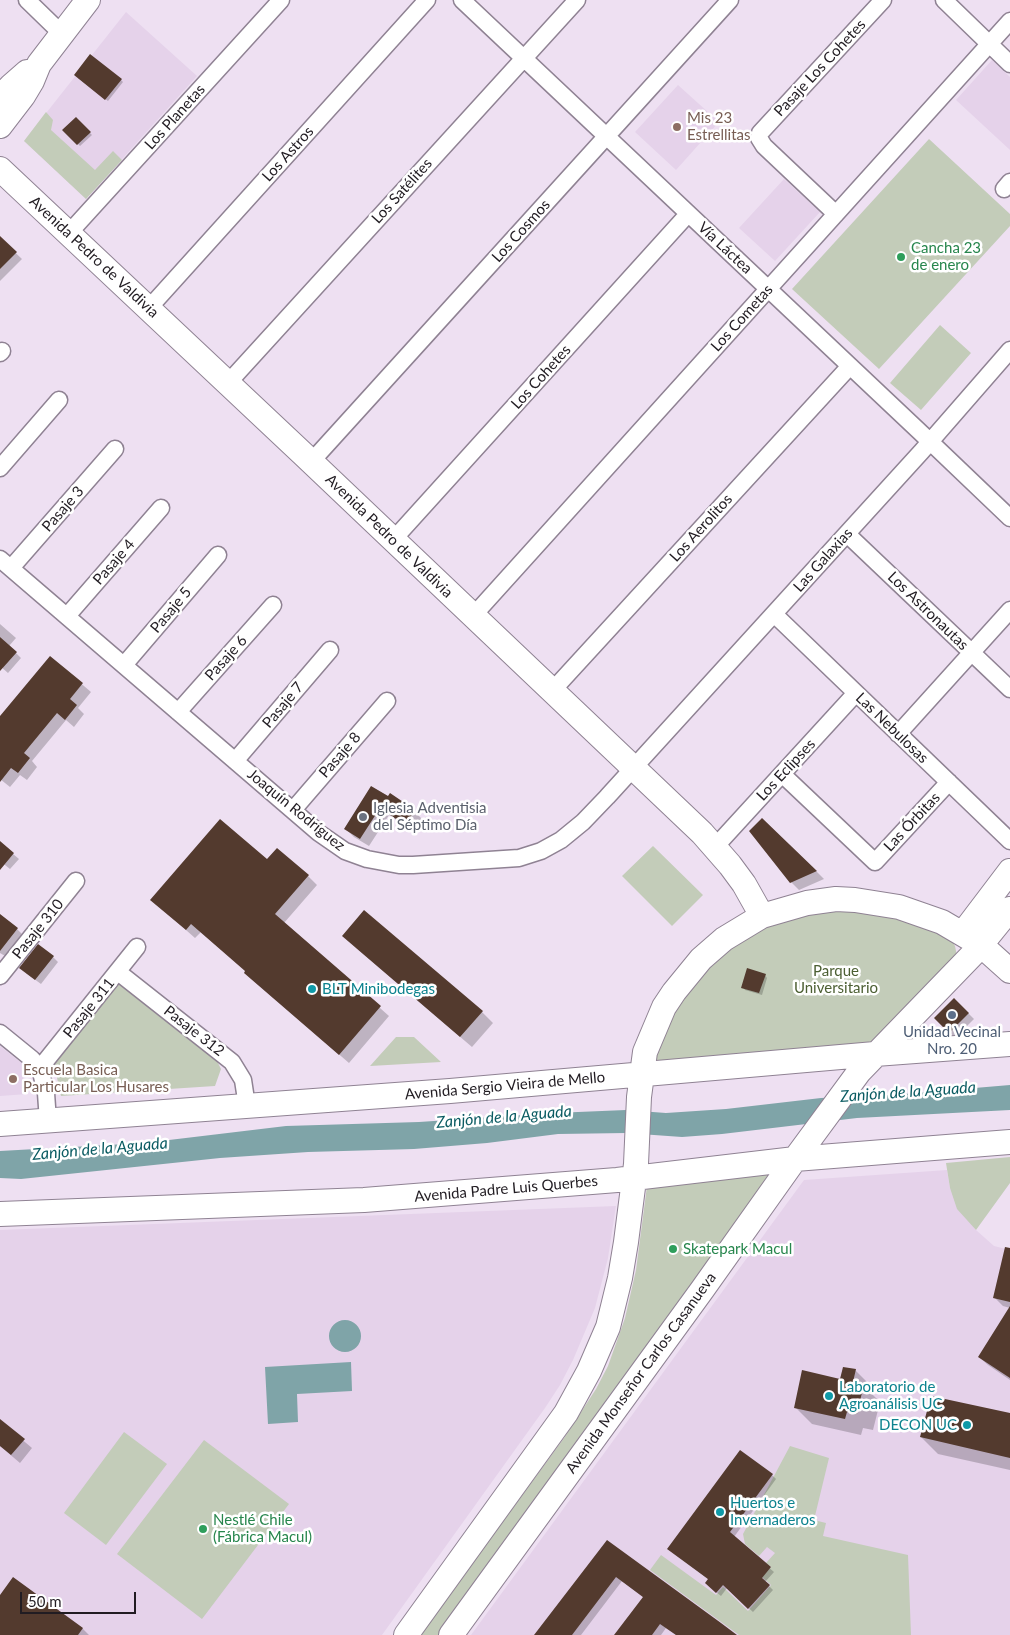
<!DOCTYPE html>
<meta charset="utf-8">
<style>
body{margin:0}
#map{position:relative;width:1010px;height:1635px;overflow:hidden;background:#eee0f2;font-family:Lato,sans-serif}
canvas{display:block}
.scale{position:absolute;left:20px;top:1592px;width:116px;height:22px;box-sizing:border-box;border:2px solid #211c22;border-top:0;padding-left:6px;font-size:15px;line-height:18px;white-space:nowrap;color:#211c22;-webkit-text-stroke:4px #fff;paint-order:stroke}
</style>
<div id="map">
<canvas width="1010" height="1635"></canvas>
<div class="scale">50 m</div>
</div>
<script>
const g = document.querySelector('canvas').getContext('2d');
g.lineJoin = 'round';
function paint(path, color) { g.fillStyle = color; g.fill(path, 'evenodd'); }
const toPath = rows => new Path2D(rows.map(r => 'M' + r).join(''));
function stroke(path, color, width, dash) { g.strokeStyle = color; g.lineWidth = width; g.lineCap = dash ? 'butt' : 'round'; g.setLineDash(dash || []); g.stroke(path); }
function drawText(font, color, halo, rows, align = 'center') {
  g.font = font + ' Lato,sans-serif'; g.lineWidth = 5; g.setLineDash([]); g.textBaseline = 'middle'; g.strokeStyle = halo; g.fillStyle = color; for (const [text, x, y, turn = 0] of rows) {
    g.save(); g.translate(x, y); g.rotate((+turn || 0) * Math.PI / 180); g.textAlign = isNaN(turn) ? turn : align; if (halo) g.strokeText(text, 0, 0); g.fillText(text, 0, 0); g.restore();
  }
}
paint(toPath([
 [126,12,197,76,86,199,24,141],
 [992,60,1010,77,1010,150,956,100],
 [678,85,719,122,676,170,635,132],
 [784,179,820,212,775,261,739,228],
 [0,1046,24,1065,27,1094,0,1096],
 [947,1170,950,1188,976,1230,994,1246,1010,1250,1010,1635,471,1635,804,1180],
 [616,1206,608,1258,595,1308,573,1360,560,1385,545,1408,382,1635,0,1635,0,1230]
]), '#e5d2ea');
paint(toPath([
 [46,112,53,120,51,130,95,170,113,151,122,160,86,199,24,141],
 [929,139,1010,214,1010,226,879,369,792,289],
 [940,325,971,353,921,410,890,383],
 [653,846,703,895,672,926,622,876],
 [837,908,903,918,949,936,955,946,957,956,872,1047,649,1068,681,999,704,971,740,940,776,921],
 [120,980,214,1055,221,1069,215,1086,61,1096,54,1064],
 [396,1037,414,1037,441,1062,370,1066],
 [1010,1157,1010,1183,976,1230,957,1209,950,1188,946,1163],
 [769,1172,773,1182,442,1635,420,1635,564,1438,596,1389,608,1366,625,1318,636,1270,647,1186],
 [124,1432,167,1464,106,1545,64,1513],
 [204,1440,289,1504,202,1619,117,1554],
 [790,1446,829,1458,814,1520,826,1523,823,1536,908,1555,911,1635,739,1635,650,1570,661,1555,716,1595,723,1587,748,1611,771,1585,762,1577,771,1567,766,1563,775,1553,767,1547,759,1556,745,1544,743,1534]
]), '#c3ccb9');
paint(toPath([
 [1010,1085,1010,1110,857,1118,722,1134,682,1137,626,1133,558,1134,487,1143,414,1149,308,1152,220,1158,21,1179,0,1178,0,1151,144,1143,286,1126,419,1122,554,1113,626,1110,666,1113,726,1109,821,1098,892,1095],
 '329 1336a16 16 0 1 1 32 0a16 16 0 1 1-32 0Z',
 [351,1362,352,1391,297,1394,298,1422,268,1424,265,1367]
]), '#7fa4a8');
paint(toPath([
 [78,78,121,80,123,82,108,101],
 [76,119,92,135,80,146,64,130],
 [0,238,22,259,0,281],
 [0,624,16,638,9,646,21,658,8,673,0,666],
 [50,657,91,692,78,708,84,714,74,727,66,720,32,761,37,767,27,780,20,775,10,787,0,779,0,718],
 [372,787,414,811,422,819,413,832,389,815,369,846,354,837,345,828],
 [762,820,816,871,824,879,799,890,791,882],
 [0,843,19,859,10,869,0,861],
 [267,861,308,876,317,885,284,923,389,1016,349,1063,254,981,246,971,201,932,195,938,161,908],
 [0,918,17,929,22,934,5,956,0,953],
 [355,947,482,1012,493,1023,472,1047],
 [53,957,58,962,41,984,26,973],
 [765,975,767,978,762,995,745,990,743,987],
 [954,999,974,1019,955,1038,936,1018],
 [1010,1269,1010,1308,1003,1306,994,1297],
 [1010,1324,1010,1380,988,1365,979,1357],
 [855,1370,872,1387,870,1392,880,1402,873,1430,863,1428,861,1435,812,1424,795,1407],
 [1010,1414,1010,1470,938,1454,921,1437],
 [0,1421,32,1448,20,1463,0,1446],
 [772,1475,776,1479,734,1537,774,1572,765,1582,773,1590,753,1612,727,1588,721,1596,710,1587,709,1580,669,1549],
 [607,1542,735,1635,676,1635,666,1628,661,1635,616,1635,644,1598,622,1581,581,1635,536,1635],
 [14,1579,83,1629,89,1635,0,1635,0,1597]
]), '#0003');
paint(toPath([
 [90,54,122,79,105,100,74,75],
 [76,117,91,132,77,145,62,130],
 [0,236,17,252,0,269],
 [0,637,17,652,0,671],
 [50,656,83,683,70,699,77,705,65,720,57,713,24,753,30,758,18,773,11,768,0,782,0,716],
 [371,786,388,796,390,793,415,810,405,825,380,808,360,839,344,829],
 [762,818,817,871,790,883,749,831],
 [220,819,267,859,277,848,309,875,275,914,381,1006,339,1055,244,973,245,971,191,924,186,930,150,900],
 [0,841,14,853,0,870],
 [364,910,483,1011,460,1037,342,936],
 [0,914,18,928,0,951],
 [38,944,54,956,35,980,19,968],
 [747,968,766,974,759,993,741,988],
 [954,998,969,1013,949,1033,934,1018],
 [1005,1247,1010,1248,1010,1302,993,1298],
 [1010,1306,1010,1378,978,1357],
 [843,1367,856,1369,853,1382,864,1384,857,1414,847,1412,845,1419,794,1408,802,1370,840,1379],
 [931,1396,1010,1413,1010,1458,920,1437],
 [0,1419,25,1439,11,1455,0,1446],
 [740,1450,773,1474,730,1532,771,1567,762,1578,770,1585,748,1609,723,1585,716,1593,705,1583,708,1579,667,1549],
 [607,1540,721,1623,737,1635,676,1635,660,1624,652,1635,614,1635,643,1597,616,1577,572,1635,534,1635],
 [13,1577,83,1628,78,1635,0,1635,0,1595]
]), '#533a2e');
const street = toPath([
 [27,0,62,34],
 [462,0,920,432,1010,518],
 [944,0,1010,64],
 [1004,189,1010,182],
 [836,214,764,146,759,138,760,133,883,0],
 [69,233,281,0],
 [149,308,427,0],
 [0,353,2,351],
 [228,383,577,0],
 [311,462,730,0],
 [0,468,59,400],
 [847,534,1010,689],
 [393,540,688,214],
 [0,559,319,833,345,851,367,859,399,865,413,865,519,858,541,851,561,840,583,822,607,797,922,451,1010,350],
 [11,568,115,449],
 [774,614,1010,841],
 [67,616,161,508],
 [473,616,1010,21],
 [124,665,218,555],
 [552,691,850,366],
 [178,712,273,605],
 [898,734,1010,610],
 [235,761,330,650],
 [782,774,875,862,949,782],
 [293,810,387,701],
 [715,847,856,693],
 [118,972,232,1062,243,1080,247,1106],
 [0,976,76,881],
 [0,1033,32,1059,40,1068,46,1093,48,1121],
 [40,1068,137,947]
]);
const secondary = toPath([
 [0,98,11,86,27,72],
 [0,126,23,96,32,81,39,64,88,0],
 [0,169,302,453,702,833,730,865,744,884,762,916],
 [963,933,1010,871],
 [0,1124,450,1091,875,1054,1010,1044],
 [0,1214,364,1200,617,1180,795,1159,1010,1142],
 [406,1635,566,1413,589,1371,608,1327,620,1278,626,1242,636,1164,639,1097,645,1052,664,1007,674,992,701,959,724,939,762,916,807,903,836,899,855,900,899,907,942,922,981,945,1010,971],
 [451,1635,702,1290,795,1159,859,1072,975,952,1010,909]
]);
stroke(street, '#8f8293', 19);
stroke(secondary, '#8f8293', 26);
stroke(street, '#fff', 16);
stroke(secondary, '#fff', 24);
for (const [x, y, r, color] of [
 [677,127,5,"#8d6e63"],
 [901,257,5,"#2e9e5b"],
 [363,817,5,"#6b7280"],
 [312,989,5,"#0f9aa8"],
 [952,1015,5,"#5c6f8a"],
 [13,1079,5,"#8d6e63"],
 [673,1249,5,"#2e9e5b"],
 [829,1396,5,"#0f9aa8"],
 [967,1425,5,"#0f9aa8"],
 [720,1512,5,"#0f9aa8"],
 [203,1529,5,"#2e9e5b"]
]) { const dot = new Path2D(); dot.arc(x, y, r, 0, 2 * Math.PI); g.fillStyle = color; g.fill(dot); stroke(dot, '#fff', 2); }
drawText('15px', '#211c22', '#fff', [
 ["Pasaje Los Cohetes",820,68,-47],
 ["Los Planetas",175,117,-48],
 ["Los Astros",288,154,-48],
 ["Los Satélites",402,191,-48],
 ["Los Cosmos",521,231,-48],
 ["Vía Láctea",725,248,43],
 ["Avenida Pedro de Valdivia",94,257,43],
 ["Los Cometas",742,318,-48],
 ["Los Cohetes",541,377,-48],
 ["Pasaje 3",63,509,-49],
 ["Los Aerolitos",701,528,-48],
 ["Avenida Pedro de Valdivia",389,536,44],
 ["Las Galaxias",823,560,-48],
 ["Pasaje 4",114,562,-49],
 ["Pasaje 5",171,610,-50],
 ["Los Astronautas",928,611,44],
 ["Pasaje 6",226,658,-48],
 ["Pasaje 7",283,705,-50],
 ["Las Nebulosas",892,728,44],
 ["Pasaje 8",340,755,-49],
 ["Los Eclipses",786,770,-47],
 ["Joaquín Rodríguez",296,810,39],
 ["Las Órbitas",912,822,-47],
 ["Pasaje 310",38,929,-51],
 ["Pasaje 311",89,1008,-51],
 ["Pasaje 312",194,1031,38],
 ["Avenida Sergio Vieira de Mello",505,1086,-5],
 ["Avenida Padre Luis Querbes",506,1189,-5],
 ["Avenida Monseñor Carlos Casanueva",641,1373,-54]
]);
drawText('15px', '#785e54', '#fff', [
 ["Mis 23",687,118],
 ["Estrellitas",687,135],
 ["Escuela Basica",23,1070],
 ["Particular Los Husares",23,1087]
], 'left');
drawText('15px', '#27864d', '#fff', [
 ["Cancha 23",911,248],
 ["de enero",911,265],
 ["Skatepark Macul",683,1249],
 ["Nestlé Chile",213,1520],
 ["(Fábrica Macul)",213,1537]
], 'left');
drawText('15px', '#5b616d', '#fff', [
 ["Iglesia Adventisia",373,808],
 ["del Séptimo Día",373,825]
], 'left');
drawText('15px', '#4c5f33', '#fff', [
 ["Parque",836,971],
 ["Universitario",836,988]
]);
drawText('15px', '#0d838f', '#fff', [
 ["BLT Minibodegas",322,989],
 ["Laboratorio de",839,1387],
 ["Agroanálisis UC",839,1404],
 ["DECON UC",957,1425,"right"],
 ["Huertos e",730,1503],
 ["Invernaderos",730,1520]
], 'left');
drawText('15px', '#4e5e75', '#fff', [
 ["Unidad Vecinal",952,1032],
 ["Nro. 20",952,1049]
]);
drawText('italic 16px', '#0a5b62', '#fff', [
 ["Zanjón de la Aguada",908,1092,-4],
 ["Zanjón de la Aguada",504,1117,-5],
 ["Zanjón de la Aguada",100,1149,-5]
]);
</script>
